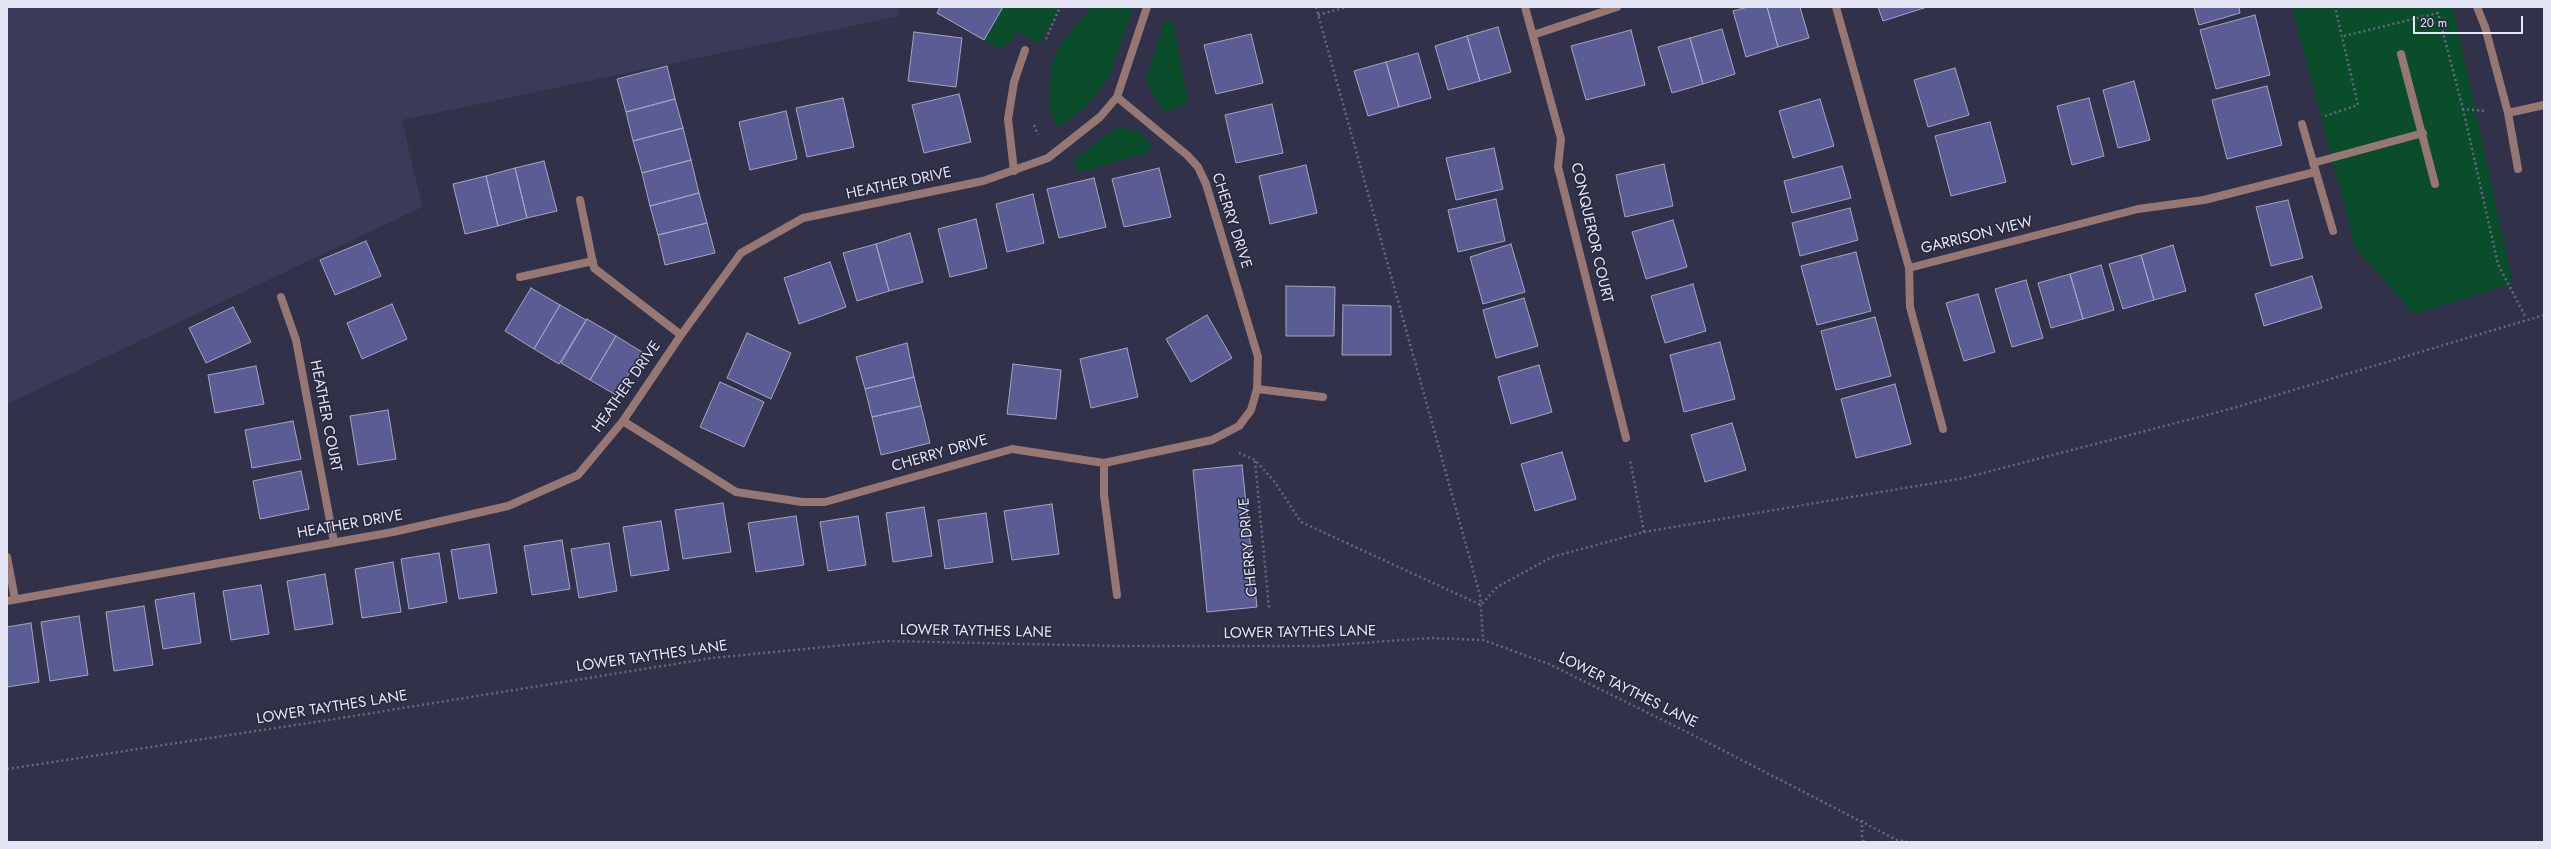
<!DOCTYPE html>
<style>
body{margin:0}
#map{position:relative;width:2551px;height:849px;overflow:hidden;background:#313249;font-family:Jost,sans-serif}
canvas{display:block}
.frame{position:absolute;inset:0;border:8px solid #e5e6f5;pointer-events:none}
.scale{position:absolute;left:2413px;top:16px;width:110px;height:18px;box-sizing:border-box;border:2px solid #e5e6f5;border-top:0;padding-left:5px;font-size:12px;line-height:14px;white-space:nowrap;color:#e5e6f5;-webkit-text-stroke:3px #27283e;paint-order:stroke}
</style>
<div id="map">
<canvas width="2551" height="849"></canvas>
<div class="frame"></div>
<div class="scale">20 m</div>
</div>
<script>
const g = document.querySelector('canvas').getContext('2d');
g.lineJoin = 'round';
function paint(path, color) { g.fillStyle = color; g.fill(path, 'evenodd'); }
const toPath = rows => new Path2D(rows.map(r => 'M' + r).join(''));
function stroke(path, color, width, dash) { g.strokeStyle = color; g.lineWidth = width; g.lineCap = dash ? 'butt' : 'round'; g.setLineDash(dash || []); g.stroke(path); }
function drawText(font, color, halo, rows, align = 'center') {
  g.font = font + ' Jost,sans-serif'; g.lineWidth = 3; g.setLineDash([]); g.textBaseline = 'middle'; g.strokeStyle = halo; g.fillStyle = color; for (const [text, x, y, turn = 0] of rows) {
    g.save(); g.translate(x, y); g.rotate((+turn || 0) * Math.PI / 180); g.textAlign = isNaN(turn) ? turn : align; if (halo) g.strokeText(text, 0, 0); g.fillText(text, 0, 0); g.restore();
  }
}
paint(toPath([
 [7,7,897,7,899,16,402,120,422,207,7,404]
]), '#3a3b58');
paint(toPath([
 [1003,7,1061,7,1039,44,1017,31,1010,43,998,49,984,40],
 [1091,7,1131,7,1131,13,1109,76,1096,95,1082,110,1057,127,1049,106,1051,69,1058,48],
 [2292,7,2453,7,2513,284,2414,314,2355,247],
 [1173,21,1188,104,1164,112,1149,88,1147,76,1164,22],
 [1117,127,1138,131,1152,145,1147,153,1079,172,1073,160]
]), '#0a4d2b');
const building = toPath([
 [940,7,1003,7,984,40,937,13,940,7],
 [1748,7,1767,7,1778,47,1746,57,1733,11,1748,7],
 [1767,7,1800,7,1809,38,1778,47,1767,7],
 [1878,7,1927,7,1883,21,1878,7],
 [2194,7,2239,7,2240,13,2199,25,2194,7],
 [2255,15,2270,75,2216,89,2200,30,2255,15],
 [1498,27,1511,72,1480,81,1467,36,1498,27],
 [1722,29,1735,74,1703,84,1690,38,1722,29],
 [1631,30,1645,85,1586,100,1571,46,1631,30],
 [914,32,962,38,956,87,908,81,914,32],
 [1251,34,1263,83,1216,94,1204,45,1251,34],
 [1467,36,1480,81,1448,90,1435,46,1467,36],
 [1690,38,1703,84,1672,93,1658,47,1690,38],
 [1418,53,1431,98,1399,107,1386,62,1418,53],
 [1386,62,1399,107,1368,116,1354,71,1386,62],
 [667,66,675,99,626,112,617,79,667,66],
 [1955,68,1969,115,1928,127,1914,80,1955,68],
 [2134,81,2150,140,2118,148,2103,90,2134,81],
 [2267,86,2282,145,2227,159,2212,100,2267,86],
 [959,94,971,142,924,153,912,105,959,94],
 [843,98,854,147,807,157,796,108,843,98],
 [2089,98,2104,156,2072,165,2057,106,2089,98],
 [675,99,683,128,633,141,626,112,675,99],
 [1820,99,1834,146,1793,158,1779,111,1820,99],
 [1272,104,1283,153,1236,163,1225,115,1272,104],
 [786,111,797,159,750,170,739,122,786,111],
 [1990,122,2006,182,1951,196,1935,136,1990,122],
 [683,128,691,160,642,173,633,141,683,128],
 [1494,148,1503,189,1456,200,1446,158,1494,148],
 [691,160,699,193,650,206,642,173,691,160],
 [544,161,557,211,527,218,515,168,544,161],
 [1664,164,1673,206,1625,217,1616,175,1664,164],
 [1306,165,1317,213,1270,224,1259,176,1306,165],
 [1842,166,1851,198,1792,213,1784,181,1842,166],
 [515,168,527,218,498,226,486,176,515,168],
 [1159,168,1171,217,1124,227,1112,179,1159,168],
 [486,176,498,226,465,234,453,184,486,176],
 [1094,178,1106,227,1059,238,1047,189,1094,178],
 [699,193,707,223,658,235,650,206,699,193],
 [1033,194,1044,243,1007,252,996,204,1033,194],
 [1496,199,1505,241,1458,252,1448,210,1496,199],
 [2288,200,2303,258,2271,266,2256,207,2288,200],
 [1850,208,1858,240,1800,256,1792,223,1850,208],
 [976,219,987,268,950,277,938,229,976,219],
 [1673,220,1687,267,1646,279,1632,232,1673,220],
 [707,223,715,253,665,265,658,235,707,223],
 [910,233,923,282,889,291,876,244,910,233],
 [366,241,381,276,335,295,320,260,366,241],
 [876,244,889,291,857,301,843,253,876,244],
 [1511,244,1525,292,1483,304,1470,257,1511,244],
 [2173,245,2186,291,2154,300,2141,255,2173,245],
 [1856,252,1871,311,1817,325,1801,266,1856,252],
 [2141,255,2154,300,2123,309,2109,264,2141,255],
 [830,262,846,307,799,324,784,278,830,262],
 [2101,265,2114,310,2083,319,2070,274,2101,265],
 [2070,274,2083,319,2051,328,2038,283,2070,274],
 [2312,276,2322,308,2264,326,2255,294,2312,276],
 [2026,280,2043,338,2012,347,1995,289,2026,280],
 [1693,284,1706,331,1665,343,1651,296,1693,284],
 [1286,286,1335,287,1334,336,1286,336,1286,286],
 [531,288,560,305,534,349,505,331,531,288],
 [1978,294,1995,352,1964,361,1946,303,1978,294],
 [1524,298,1538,346,1496,358,1483,310,1524,298],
 [392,304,407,339,362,359,347,323,392,304],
 [560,305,586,320,559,364,534,349,560,305],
 [1343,305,1391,306,1391,355,1342,355,1343,305],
 [233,307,251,342,206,363,189,328,233,307],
 [1207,315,1232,358,1191,382,1166,339,1207,315],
 [1875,317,1891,376,1836,390,1821,331,1875,317],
 [587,319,616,336,590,380,561,363,587,319],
 [747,333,791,353,771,399,727,378,747,333],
 [616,336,642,352,616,395,590,380,616,336],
 [1720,342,1735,399,1684,412,1670,355,1720,342],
 [907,343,914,377,865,389,856,357,907,343],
 [1127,348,1138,397,1091,408,1080,359,1127,348],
 [1013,364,1061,370,1056,419,1007,414,1013,364],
 [1539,365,1552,412,1511,424,1498,377,1539,365],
 [256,366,264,404,215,413,208,375,256,366],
 [914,377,921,406,872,417,865,389,914,377],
 [720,382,764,402,744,447,700,427,720,382],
 [1895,384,1911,444,1856,458,1841,399,1895,384],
 [921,406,930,443,881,455,872,417,921,406],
 [388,410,396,459,358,465,350,416,388,410],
 [293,421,301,459,252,468,245,430,293,421],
 [1732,423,1746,470,1705,482,1691,435,1732,423],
 [1562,452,1576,499,1535,511,1521,464,1562,452],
 [1242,465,1257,607,1207,612,1193,470,1242,465],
 [301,471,309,509,260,519,253,481,301,471],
 [723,503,731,552,683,559,675,510,723,503],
 [1052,504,1059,554,1012,560,1004,511,1052,504],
 [924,507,932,556,893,562,886,513,924,507],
 [986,513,993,562,945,569,938,520,986,513],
 [796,516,804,565,756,572,748,523,796,516],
 [858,516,866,565,828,571,820,522,858,516],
 [661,521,669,570,631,576,623,527,661,521],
 [562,540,570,589,532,595,524,546,562,540],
 [609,543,617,591,579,598,571,549,609,543],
 [489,544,497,593,459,599,451,550,489,544],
 [439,553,447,602,409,609,401,559,439,553],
 [393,562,401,612,362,618,355,569,393,562],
 [325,574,333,624,295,630,287,581,325,574],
 [261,585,269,634,231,640,223,591,261,585],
 [194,593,201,643,163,649,155,600,194,593],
 [144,606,153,665,114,671,106,612,144,606],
 [79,616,88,675,50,681,41,622,79,616],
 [31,623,39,682,7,687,7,627,31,623]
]);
paint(building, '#5b5c94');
stroke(building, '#a4a6c3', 1);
stroke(toPath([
 [1316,7,1480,595,1483,640],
 [1318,15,1347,7],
 [2344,36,2438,13,2463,109,2484,111],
 [1046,39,1060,7],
 [2463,109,2498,264,2526,318],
 [2325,116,2358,105,2335,7],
 [1034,125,1038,135],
 [1239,453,1255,460,1274,481,1301,522,1481,605,1497,587,1552,557,1644,532,1630,460],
 [1255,461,1269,608],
 [1644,532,1964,478,2230,409,2544,315],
 [7,769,341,718,712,658,887,641,1117,646,1319,646,1431,638,1483,640,1549,664,1699,738,1897,840,1908,842],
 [1862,820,1862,838,1864,842]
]), '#68697e', 2.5, [2, 3]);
stroke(toPath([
 [2477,7,2485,27],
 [2401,54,2435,184],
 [2313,163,2423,133],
 [1014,171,1008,119,1014,82,1025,50],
 [1909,268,1910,307,1943,429],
 [281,297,296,340,334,542],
 [1104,463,1104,495,1117,595],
 [7,557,15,599]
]), '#967773', 8);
stroke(toPath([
 [1525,7,1561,139,1558,167,1626,438],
 [1836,7,1909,268,2138,209,2204,200,2315,172],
 [2485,27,2508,113,2518,169],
 [1533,35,1617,7],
 [2508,113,2544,105],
 [2302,124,2333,231],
 [580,200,594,268,681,335],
 [520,277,593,261],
 [1257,389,1323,397],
 [623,421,736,492,802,502,825,502,1012,449,1104,463,1212,440,1239,426,1251,410,1257,389,1258,357,1206,184,1198,167,1187,155,1117,97],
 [7,601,393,532,508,506,578,475,623,421,681,335,741,253,803,218,983,181,1048,158,1100,117,1117,97,1147,7]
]), '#967773', 8);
drawText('15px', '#e5e6f5', '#27283e', [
 ["HEATHER DRIVE",899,184,-12],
 ["CHERRY DRIVE",1231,221,72],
 ["CONQUEROR COURT",1591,233,77],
 ["GARRISON VIEW",1977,236,-14],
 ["HEATHER DRIVE",627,387,-55],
 ["HEATHER COURT",325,416,79],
 ["CHERRY DRIVE",940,454,-16],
 ["HEATHER DRIVE",350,525,-10],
 ["CHERRY DRIVE",1249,547,-95],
 ["LOWER TAYTHES LANE",976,632,1],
 ["LOWER TAYTHES LANE",1300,633,-1],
 ["LOWER TAYTHES LANE",652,657,-8],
 ["LOWER TAYTHES LANE",1628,691,26],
 ["LOWER TAYTHES LANE",332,708,-9]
]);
</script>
